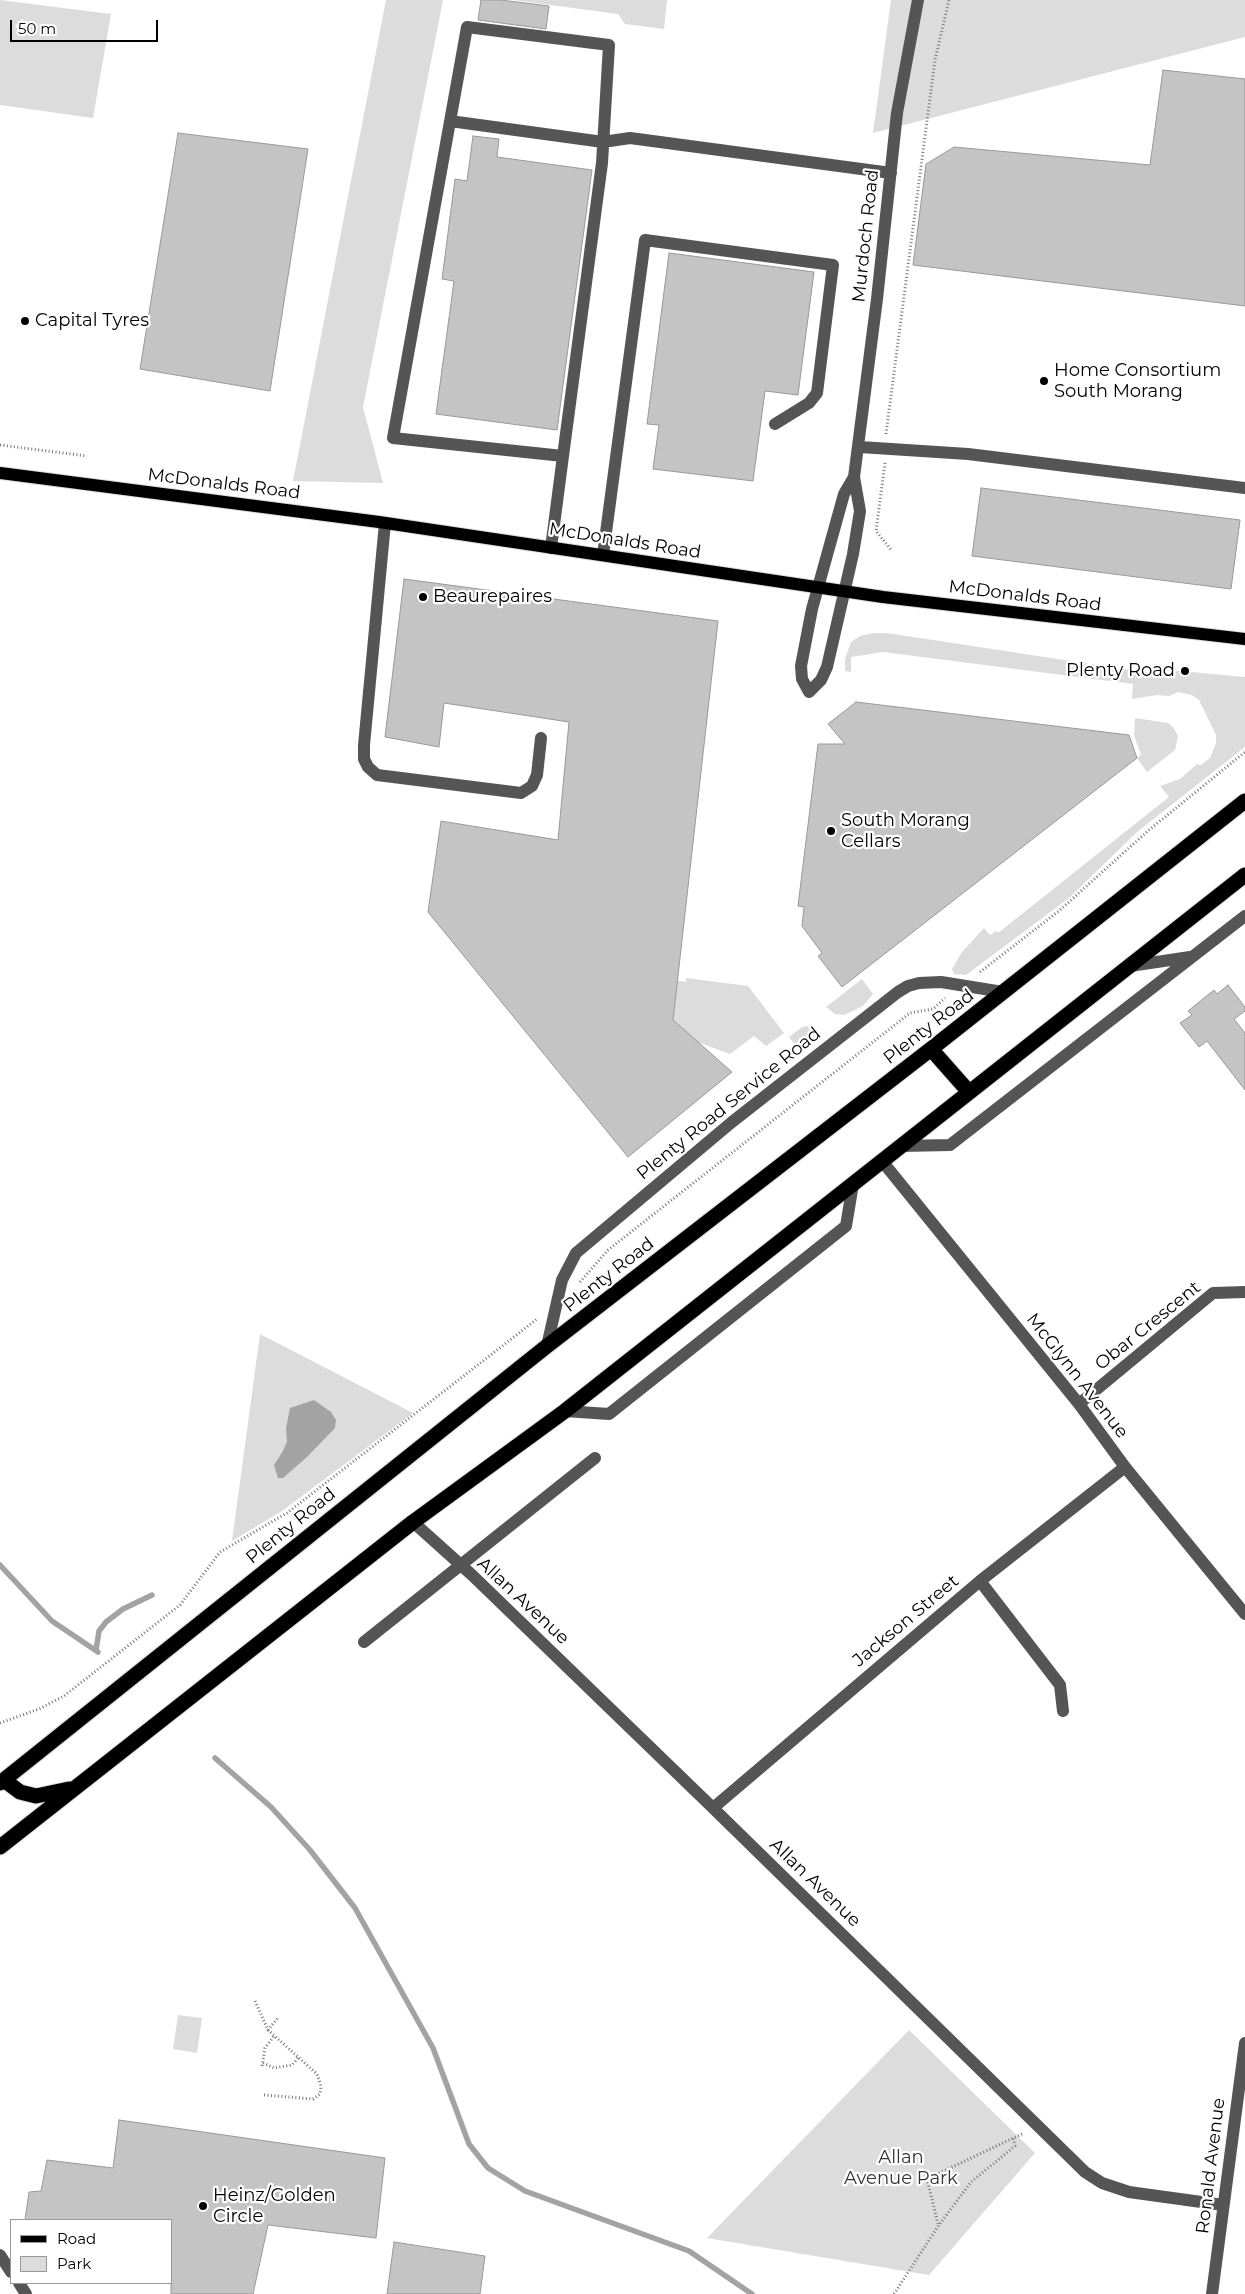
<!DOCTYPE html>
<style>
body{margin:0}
#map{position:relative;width:1245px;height:2294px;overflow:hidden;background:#fff;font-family:Montserrat,sans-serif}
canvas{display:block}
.legend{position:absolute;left:10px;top:2219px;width:162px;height:65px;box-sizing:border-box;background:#fff;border:1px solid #999;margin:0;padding:6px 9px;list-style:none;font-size:15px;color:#000}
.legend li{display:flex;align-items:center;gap:10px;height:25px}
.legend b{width:25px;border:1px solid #999}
.scale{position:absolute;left:10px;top:20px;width:148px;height:22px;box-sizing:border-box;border:2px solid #000;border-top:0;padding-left:6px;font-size:15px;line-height:18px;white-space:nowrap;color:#000;-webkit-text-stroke:4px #fff;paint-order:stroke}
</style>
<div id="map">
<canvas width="1245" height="2294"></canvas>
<ul class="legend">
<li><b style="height:6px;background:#000"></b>Road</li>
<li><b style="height:14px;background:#dcdcdc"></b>Park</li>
</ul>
<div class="scale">50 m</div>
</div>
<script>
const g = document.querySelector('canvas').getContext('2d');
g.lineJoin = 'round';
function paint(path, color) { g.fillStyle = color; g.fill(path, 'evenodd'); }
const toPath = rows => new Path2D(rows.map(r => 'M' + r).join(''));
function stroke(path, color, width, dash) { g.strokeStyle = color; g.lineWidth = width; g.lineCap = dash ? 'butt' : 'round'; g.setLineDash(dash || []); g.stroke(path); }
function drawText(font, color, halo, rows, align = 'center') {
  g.font = font + ' Montserrat,sans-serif'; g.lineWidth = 4.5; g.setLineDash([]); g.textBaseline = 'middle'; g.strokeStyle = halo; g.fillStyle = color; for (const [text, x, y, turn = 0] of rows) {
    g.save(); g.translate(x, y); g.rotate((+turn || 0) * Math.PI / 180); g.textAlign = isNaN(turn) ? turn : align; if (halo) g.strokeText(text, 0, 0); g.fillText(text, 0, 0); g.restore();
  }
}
paint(toPath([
 [0,0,111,14,93,118,0,105],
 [386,0,443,0,363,407,383,483,293,481],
 [513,0,667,0,664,29,625,24,618,14],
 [891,0,1245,0,1245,37,873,133],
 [873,633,887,633,1169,676,1170,670,1245,677,1245,747,1137,832,1069,898,966,975,954,974,952,969,962,952,984,928,990,935,996,931,998,933,1169,797,1160,786,1180,779,1197,764,1201,765,1210,758,1216,743,1216,735,1199,700,1192,695,1178,692,1169,696,1157,695,1132,699,1133,684,883,652,851,657,851,672,845,671,845,659,851,642,860,636],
 [1135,718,1168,723,1173,727,1178,736,1175,750,1147,772,1137,758,1141,755,1134,735],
 [686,978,748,986,784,1033,766,1046,754,1036,730,1054,689,1039,670,1016,675,980,686,982],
 [862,979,873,994,863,1006,844,1015,835,1014,826,1007],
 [808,1026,811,1033,811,1045,802,1054,789,1037,802,1027],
 [260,1334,413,1413,282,1511,232,1541],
 [178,2015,202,2018,197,2053,173,2049],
 [909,2030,1035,2153,929,2275,707,2238]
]), '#dcdcdc');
paint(toPath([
 [314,1400,331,1412,336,1420,335,1428,307,1457,283,1478,278,1478,274,1465,283,1451,287,1441,286,1428,290,1408]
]), '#a3a3a3');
stroke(toPath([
 [0,1565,52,1621,98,1652],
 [96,1650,99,1631,106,1622,123,1609,152,1595],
 [215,1758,271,1807,310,1850,355,1908,433,2048,469,2144,488,2168,525,2191,689,2251,752,2294]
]), '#a3a3a3', 5.5);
const building = toPath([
 [481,0,501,0,549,6,546,29,478,20,481,0],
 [1163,70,1245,79,1245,306,913,265,926,164,954,147,1150,165,1163,70],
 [178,133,308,149,270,391,140,369,178,133],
 [473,136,499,139,497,157,592,170,557,430,436,414,454,281,442,279,455,179,467,181,473,136],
 [669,253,814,272,798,395,765,391,753,481,653,469,659,425,647,424,669,253],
 [981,488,1240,520,1231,589,972,556,981,488],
 [404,579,718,621,673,1020,732,1072,628,1157,428,912,441,821,558,840,569,722,444,703,439,747,385,737,404,579],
 [856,702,1129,735,1137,758,842,987,818,956,822,953,802,926,804,907,798,906,818,744,845,744,828,724,856,702],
 [1228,985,1245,1007,1245,1011,1234,1019,1245,1033,1245,1090,1207,1041,1199,1047,1180,1023,1192,1015,1188,1011,1214,990,1217,994,1228,985],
 [119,2120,385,2158,376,2238,268,2225,253,2294,171,2294,171,2220,25,2220,29,2192,41,2191,47,2160,113,2168,119,2120],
 [394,2242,485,2256,480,2294,387,2294,394,2242]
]);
paint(building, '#c4c4c4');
stroke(building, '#999', 1);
const major = toPath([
 [0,473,379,522,883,597,1245,639]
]);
const highway = toPath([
 [931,1049,969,1092],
 [4,1780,20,1792,36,1796,69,1789],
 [0,1783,547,1346,931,1049,1245,801],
 [0,1847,413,1522,565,1411,1245,875]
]);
stroke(major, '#dbdbdb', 14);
stroke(highway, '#dbdbdb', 17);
stroke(toPath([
 [886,434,935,60,949,0],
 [0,445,87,456],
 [885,463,876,531,892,551],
 [980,972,1060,910,1149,830,1245,752],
 [580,1282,608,1250,910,1013,933,1009,945,998],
 [0,1723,39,1709,64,1696,180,1605,220,1552,287,1513,537,1319],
 [255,2001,268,2030,278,2018],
 [263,2063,274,2068,292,2065,298,2058],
 [262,2066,265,2048,274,2036],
 [264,2095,313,2099,320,2094,321,2086,317,2074,268,2030],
 [938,2224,927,2179,1024,2133],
 [894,2294,939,2225,971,2182,1015,2146,1013,2138]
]), '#777', 3, [1, 2.5]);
stroke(toPath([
 [450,121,603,142,630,138,891,173],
 [860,447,968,454,1245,488],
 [854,477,844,494,812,609,801,666,802,679,809,692,821,680,827,667,853,554,860,511,854,477,877,299,897,113,918,0],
 [385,523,364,745,364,759,368,767,377,775,521,793,532,786,537,775,541,738],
 [551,548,563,456,393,438,467,27,609,45,602,163,563,456],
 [603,555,645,240,833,265,817,393,809,403,775,424],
 [1130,966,1190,957],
 [901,1146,950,1145,1245,916],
 [882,1161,1079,1404,1125,1467,1245,1614],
 [547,1346,562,1280,576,1253,732,1122,898,992,908,986,919,983,941,982,1003,992],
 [1079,1404,1213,1293,1245,1292],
 [565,1411,609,1414,846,1226,853,1184],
 [413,1522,472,1575,713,1808,1085,2172,1102,2183,1129,2192,1223,2205],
 [980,1581,1060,1685,1063,1711],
 [364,1642,595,1458],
 [713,1808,980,1581,1125,1467],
 [0,2255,11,2272],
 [19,2283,26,2294],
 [1212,2294,1245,2043]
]), '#555', 12);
stroke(major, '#000', 12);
stroke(highway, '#000', 15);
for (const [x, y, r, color] of [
 [25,321,5,"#000"],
 [1044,381,5,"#000"],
 [423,597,5,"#000"],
 [1185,671,5,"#000"],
 [831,831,5,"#000"],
 [203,2206,5,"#000"]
]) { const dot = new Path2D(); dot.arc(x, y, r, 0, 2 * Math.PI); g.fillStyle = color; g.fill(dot); stroke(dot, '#fff', 2); }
drawText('18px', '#000', '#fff', [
 ["Murdoch Road",866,236,-84],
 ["McDonalds Road",224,484,7],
 ["McDonalds Road",625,541,9],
 ["McDonalds Road",1025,596,7],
 ["Plenty Road",929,1027,-38],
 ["Plenty Road Service Road",729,1104,-39],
 ["Plenty Road",609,1275,-38],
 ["Obar Crescent",1148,1326,-39],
 ["McGlynn Avenue",1077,1376,52],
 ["Plenty Road",291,1526,-39],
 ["Allan Avenue",523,1601,43],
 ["Jackson Street",906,1621,-40],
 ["Allan Avenue",815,1883,44],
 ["Ronald Avenue",1211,2166,-83]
]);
drawText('18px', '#000', '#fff', [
 ["Capital Tyres",35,321],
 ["Home Consortium",1054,371],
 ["South Morang",1054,392],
 ["Beaurepaires",433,597],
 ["Plenty Road",1175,671,"right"],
 ["South Morang",841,821],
 ["Cellars",841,842],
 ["Heinz/Golden",213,2196],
 ["Circle",213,2217]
], 'left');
drawText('18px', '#333', '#fff', [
 ["Allan",901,2158],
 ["Avenue Park",901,2179]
]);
</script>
